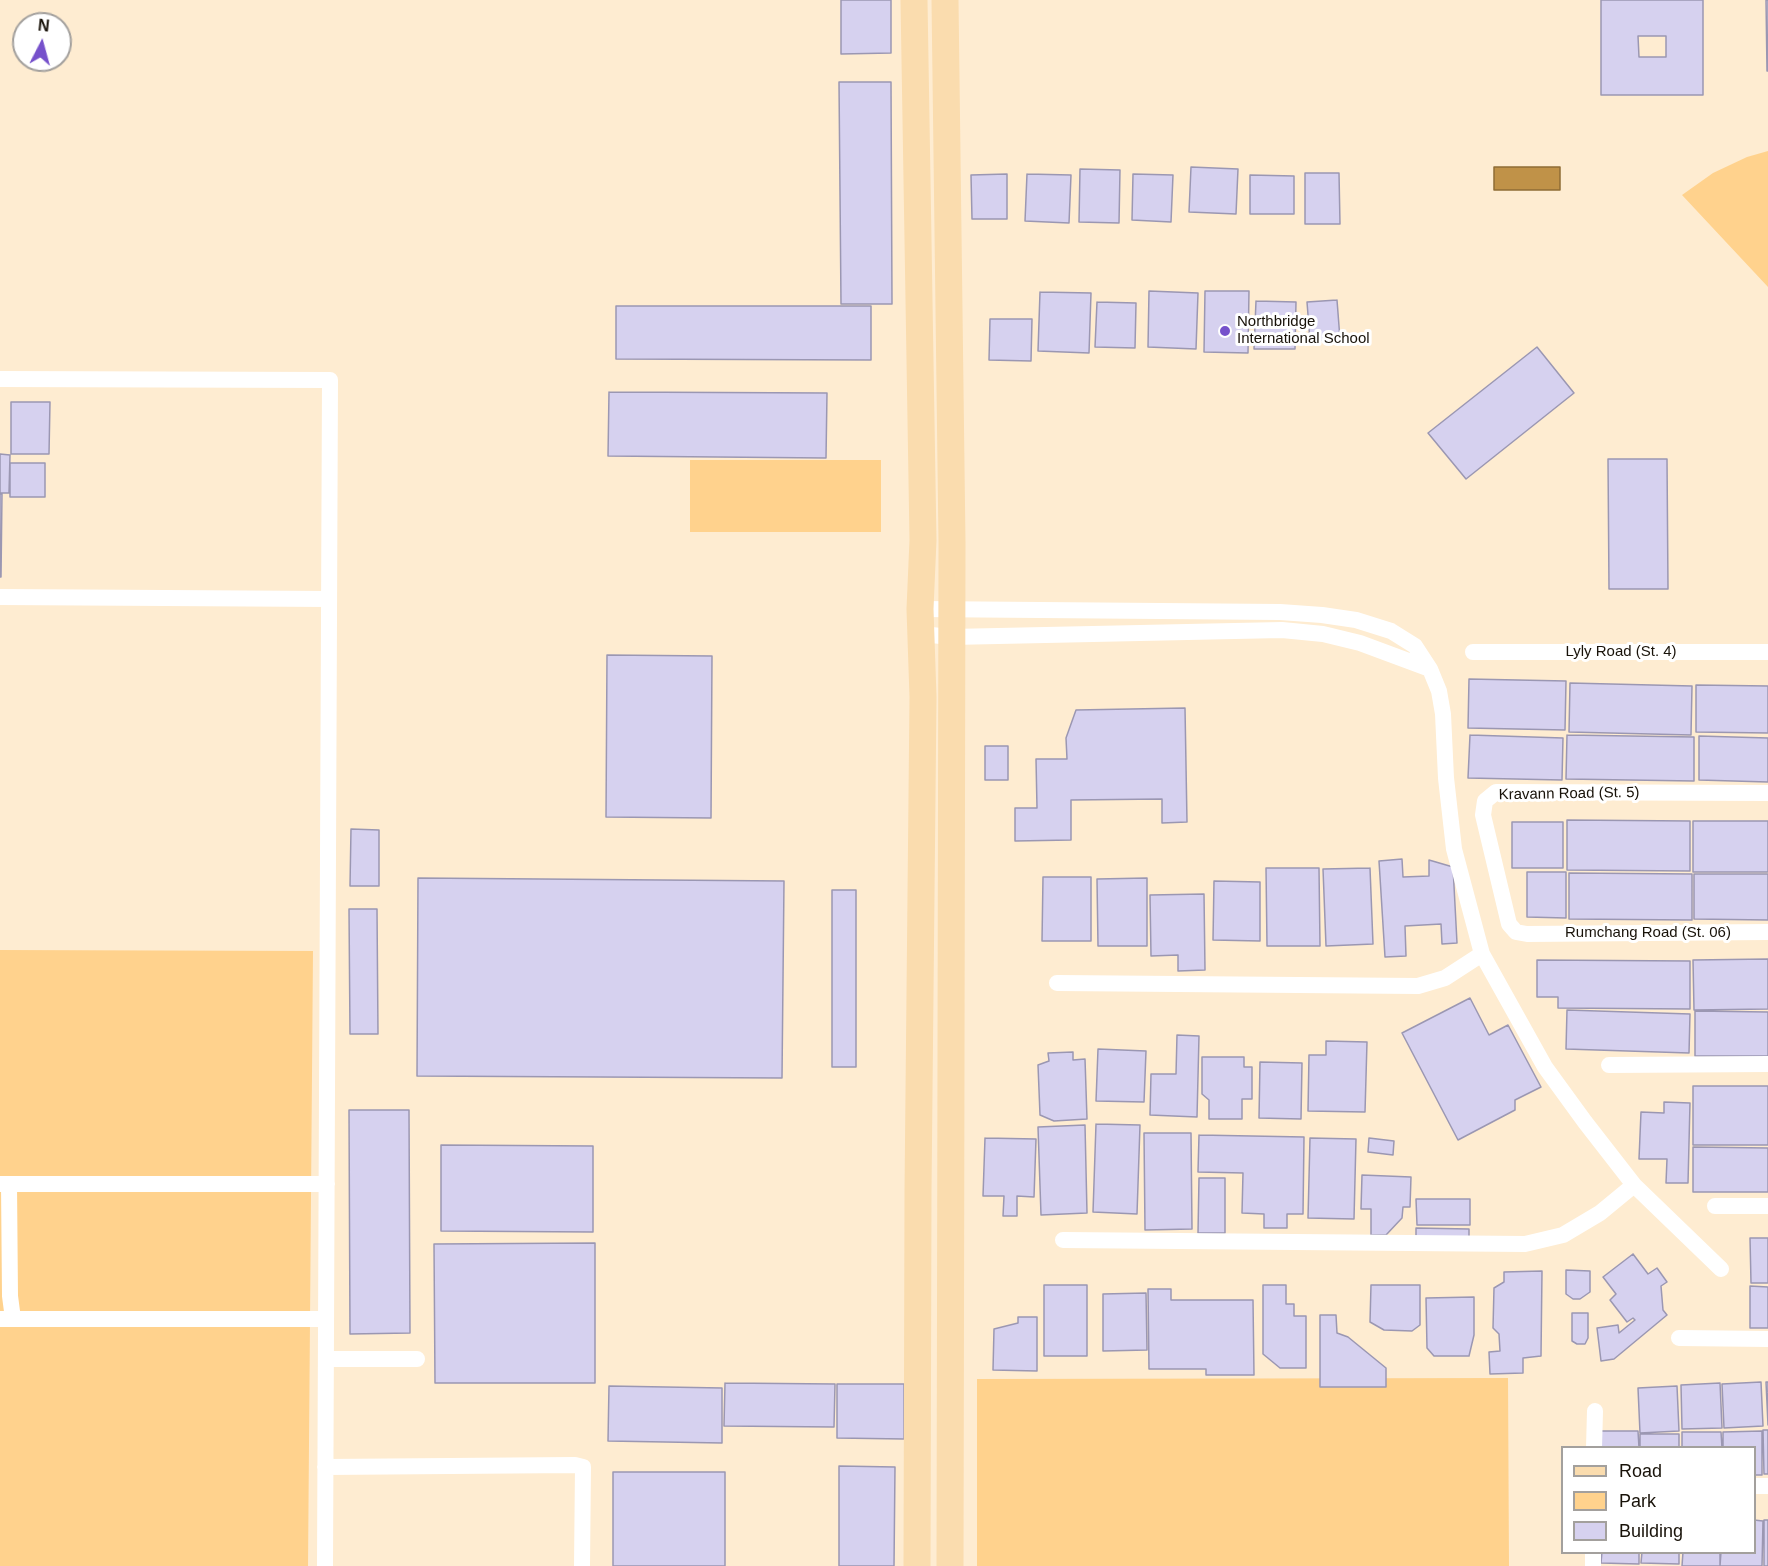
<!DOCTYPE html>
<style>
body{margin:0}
#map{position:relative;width:1768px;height:1566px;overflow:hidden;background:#feecd1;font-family:Helvetica,sans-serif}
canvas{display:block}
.legend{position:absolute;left:1561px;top:1446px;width:195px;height:108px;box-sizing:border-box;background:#fff;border:2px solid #a3a09d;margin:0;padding:8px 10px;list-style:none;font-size:18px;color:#181209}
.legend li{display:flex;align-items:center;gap:12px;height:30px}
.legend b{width:30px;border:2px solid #a3a09d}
.north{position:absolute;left:12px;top:12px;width:60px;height:60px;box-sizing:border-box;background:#fff;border:2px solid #a3a09d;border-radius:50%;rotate:6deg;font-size:16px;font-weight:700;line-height:24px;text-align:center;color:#181209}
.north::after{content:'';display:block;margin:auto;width:21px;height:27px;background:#7651cb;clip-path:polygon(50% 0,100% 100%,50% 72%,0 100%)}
</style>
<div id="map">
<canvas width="1768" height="1566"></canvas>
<ul class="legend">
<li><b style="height:8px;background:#fadcae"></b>Road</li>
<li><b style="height:16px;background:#ffd28d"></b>Park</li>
<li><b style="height:16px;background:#d6d1ef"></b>Building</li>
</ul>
<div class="north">N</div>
</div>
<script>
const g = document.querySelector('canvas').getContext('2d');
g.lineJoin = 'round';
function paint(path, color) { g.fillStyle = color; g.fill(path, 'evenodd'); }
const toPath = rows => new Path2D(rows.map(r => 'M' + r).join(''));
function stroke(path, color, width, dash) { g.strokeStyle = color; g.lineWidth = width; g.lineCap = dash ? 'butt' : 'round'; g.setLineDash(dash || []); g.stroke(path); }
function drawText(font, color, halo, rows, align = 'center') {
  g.font = font + ' Helvetica,sans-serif'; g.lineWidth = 6; g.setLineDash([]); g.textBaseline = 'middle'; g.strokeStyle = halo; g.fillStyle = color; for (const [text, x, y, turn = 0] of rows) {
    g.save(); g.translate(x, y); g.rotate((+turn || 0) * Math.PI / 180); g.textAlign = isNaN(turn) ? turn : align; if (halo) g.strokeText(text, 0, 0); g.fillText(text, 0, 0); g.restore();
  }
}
paint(toPath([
 [1768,151,1768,287,1682,195,1713,173,1747,157],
 [690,460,881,460,881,532,690,532],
 [0,950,313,951,308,1566,0,1566],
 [1508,1378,1509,1566,977,1566,977,1379]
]), '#ffd28d');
const water = toPath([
 [1494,167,1560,167,1560,190,1494,190,1494,167]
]);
paint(water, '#c09248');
stroke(water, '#8e6c35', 1.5);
const building = toPath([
 [841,0,891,0,891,53,841,54,841,0],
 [1601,0,1703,0,1703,95,1601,95,1601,0],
 [1638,36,1666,36,1666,57,1639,57,1638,36],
 [1766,0,1768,0,1768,71,1767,71,1766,0],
 [839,82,891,82,892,304,841,304,839,82],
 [1191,167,1238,169,1236,214,1189,212,1191,167],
 [1080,169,1120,170,1119,223,1079,222,1080,169],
 [1305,173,1339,173,1340,224,1305,224,1305,173],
 [1007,174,1007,219,972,219,971,175,1007,174],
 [1027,174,1071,175,1069,223,1025,221,1027,174],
 [1133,174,1173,175,1171,222,1132,220,1133,174],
 [1250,175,1294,176,1294,214,1250,214,1250,175],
 [1149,291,1198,293,1196,349,1148,347,1149,291],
 [1205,291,1249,291,1248,353,1204,352,1205,291],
 [1040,292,1091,293,1089,353,1038,351,1040,292],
 [1337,300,1340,339,1310,341,1307,302,1337,300],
 [1256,301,1296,302,1295,349,1254,349,1256,301],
 [1097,302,1136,303,1135,348,1095,347,1097,302],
 [616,306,871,306,871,360,616,359,616,306],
 [990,319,1032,319,1031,361,989,360,990,319],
 [1537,347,1574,393,1466,479,1428,433,1537,347],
 [609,392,827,393,826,458,608,456,609,392],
 [11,402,50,402,49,454,11,454,11,402],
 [0,454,10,455,9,493,0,493,0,454],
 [1608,459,1667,459,1668,589,1609,589,1608,459],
 [10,463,45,463,45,497,10,497,10,463],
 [0,494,2,494,1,577,0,577,0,494],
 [607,655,712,656,711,818,606,817,607,655],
 [1469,679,1566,681,1565,730,1468,728,1469,679],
 [1570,683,1692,686,1691,735,1569,732,1570,683],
 [1696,685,1768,686,1768,733,1696,732,1696,685],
 [1185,708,1187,822,1162,823,1162,799,1071,800,1071,840,1015,841,1015,808,1037,808,1036,759,1067,759,1066,738,1076,710,1185,708],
 [1470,735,1563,738,1562,780,1468,778,1470,735],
 [1567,735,1694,737,1694,781,1566,779,1567,735],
 [1699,736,1768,738,1768,782,1699,780,1699,736],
 [985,746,1008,746,1008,780,985,780,985,746],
 [1567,820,1690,821,1690,871,1567,870,1567,820],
 [1693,821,1768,821,1768,872,1693,872,1693,821],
 [1512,822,1563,822,1563,868,1512,868,1512,822],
 [351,829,379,830,379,886,350,886,351,829],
 [1402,859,1403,877,1429,876,1429,860,1453,867,1457,943,1442,944,1441,924,1405,926,1406,956,1385,957,1379,861,1402,859],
 [1266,868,1319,868,1320,946,1267,946,1266,868],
 [1370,868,1373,944,1326,946,1323,869,1370,868],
 [1527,872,1566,872,1566,918,1527,917,1527,872],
 [1569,873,1692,874,1692,920,1569,919,1569,873],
 [1694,874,1768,874,1768,920,1694,919,1694,874],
 [1043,877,1091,877,1091,941,1042,941,1043,877],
 [418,878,784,881,782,1078,417,1076,418,878],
 [1147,878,1147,946,1098,946,1097,879,1147,878],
 [1214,881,1260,882,1260,941,1213,940,1214,881],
 [832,890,856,890,856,1067,832,1067,832,890],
 [1204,894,1205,970,1178,971,1178,955,1151,956,1150,895,1204,894],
 [349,909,377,909,378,1034,350,1034,349,909],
 [1768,959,1768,1009,1694,1010,1693,960,1768,959],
 [1537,960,1690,961,1690,1009,1558,1008,1558,997,1537,997,1537,960],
 [1470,998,1489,1035,1508,1025,1541,1087,1515,1100,1515,1110,1458,1140,1402,1033,1470,998],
 [1567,1010,1690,1014,1689,1053,1566,1049,1567,1010],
 [1695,1011,1768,1012,1768,1056,1695,1056,1695,1011],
 [1177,1035,1199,1036,1197,1117,1150,1115,1151,1074,1176,1074,1177,1035],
 [1326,1041,1367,1042,1365,1112,1308,1111,1309,1055,1326,1055,1326,1041],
 [1098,1049,1146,1051,1144,1102,1096,1101,1098,1049],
 [1073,1052,1073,1060,1085,1059,1087,1119,1054,1121,1040,1115,1038,1065,1049,1061,1048,1053,1073,1052],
 [1202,1057,1244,1057,1244,1067,1252,1067,1252,1099,1242,1099,1242,1119,1209,1119,1209,1100,1202,1094,1202,1057],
 [1260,1062,1302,1063,1301,1119,1259,1118,1260,1062],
 [1693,1086,1768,1086,1768,1145,1693,1145,1693,1086],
 [1664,1102,1690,1103,1688,1183,1666,1183,1667,1159,1639,1159,1641,1112,1664,1113,1664,1102],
 [349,1110,409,1110,410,1333,350,1334,349,1110],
 [1096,1124,1140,1125,1137,1214,1093,1212,1096,1124],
 [1085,1125,1087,1213,1041,1215,1038,1127,1085,1125],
 [1144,1133,1191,1133,1192,1229,1145,1230,1144,1133],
 [1199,1135,1304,1137,1303,1214,1287,1214,1287,1228,1264,1228,1264,1214,1242,1213,1243,1173,1198,1172,1199,1135],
 [985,1138,1036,1139,1034,1197,1017,1196,1017,1216,1003,1216,1004,1196,983,1196,985,1138],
 [1310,1138,1356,1139,1354,1219,1308,1218,1310,1138],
 [1369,1138,1394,1141,1393,1155,1368,1152,1369,1138],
 [441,1145,593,1146,593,1232,441,1231,441,1145],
 [1693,1147,1768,1148,1768,1192,1693,1192,1693,1147],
 [1362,1175,1411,1177,1410,1207,1403,1207,1402,1218,1386,1235,1371,1235,1371,1209,1361,1209,1362,1175],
 [1199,1178,1225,1178,1225,1233,1198,1233,1199,1178],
 [1416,1199,1470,1199,1470,1225,1417,1225,1416,1199],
 [1416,1228,1469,1229,1469,1242,1416,1241,1416,1228],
 [1750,1238,1768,1238,1768,1283,1751,1283,1750,1238],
 [595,1243,595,1383,435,1383,434,1244,595,1243],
 [1633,1254,1648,1274,1657,1268,1667,1282,1661,1286,1663,1310,1667,1315,1614,1359,1601,1361,1597,1328,1618,1325,1619,1333,1635,1320,1633,1318,1627,1322,1610,1300,1616,1294,1603,1277,1633,1254],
 [1566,1270,1590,1271,1590,1292,1580,1299,1573,1299,1566,1294,1566,1270],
 [1542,1271,1541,1356,1523,1358,1523,1373,1490,1374,1489,1352,1500,1351,1499,1334,1493,1328,1494,1288,1504,1282,1504,1272,1542,1271],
 [1044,1285,1087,1285,1087,1356,1044,1356,1044,1285],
 [1263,1285,1286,1285,1286,1304,1294,1304,1294,1316,1306,1316,1306,1368,1280,1368,1263,1354,1263,1285],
 [1371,1285,1420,1285,1420,1325,1412,1331,1384,1330,1370,1322,1371,1285],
 [1750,1286,1768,1287,1768,1328,1750,1328,1750,1286],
 [1148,1289,1171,1289,1171,1300,1253,1300,1254,1375,1206,1375,1206,1369,1149,1369,1148,1289],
 [1146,1293,1147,1350,1103,1351,1103,1294,1146,1293],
 [1474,1297,1474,1335,1469,1356,1434,1356,1427,1348,1426,1298,1474,1297],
 [1572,1313,1588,1313,1588,1338,1585,1344,1577,1344,1572,1341,1572,1313],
 [1320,1315,1336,1315,1337,1333,1348,1337,1386,1368,1386,1387,1320,1387,1320,1315],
 [1018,1317,1037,1317,1037,1371,993,1370,994,1329,1018,1323,1018,1317],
 [1761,1382,1763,1426,1724,1428,1722,1384,1761,1382],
 [1766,1382,1768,1382,1768,1425,1766,1382],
 [725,1383,835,1384,834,1427,724,1426,725,1383],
 [1720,1383,1722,1428,1682,1429,1681,1385,1720,1383],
 [837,1384,904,1384,904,1439,837,1438,837,1384],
 [609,1386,722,1388,722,1443,608,1441,609,1386],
 [1677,1386,1679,1431,1640,1433,1638,1388,1677,1386],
 [1763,1430,1768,1430,1768,1474,1764,1474,1763,1430],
 [1600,1431,1638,1431,1639,1448,1600,1448,1600,1431],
 [1762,1431,1762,1475,1754,1475,1754,1448,1723,1448,1723,1432,1762,1431],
 [1682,1432,1721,1432,1722,1448,1682,1448,1682,1432],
 [1640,1434,1679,1434,1679,1448,1640,1448,1640,1434],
 [839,1466,895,1467,894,1566,839,1566,839,1466],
 [613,1472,725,1472,725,1566,613,1566,613,1472],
 [1754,1520,1763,1521,1762,1566,1720,1566,1721,1552,1754,1552,1754,1520],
 [1764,1520,1768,1520,1768,1566,1764,1566,1764,1520],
 [1602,1552,1639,1552,1639,1564,1601,1563,1602,1552],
 [1642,1552,1679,1552,1679,1564,1641,1563,1642,1552],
 [1683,1552,1720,1552,1720,1566,1682,1566,1683,1552]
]);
paint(building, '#d6d1ef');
stroke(building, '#9b97b2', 1.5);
stroke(toPath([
 [0,379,330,380,325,1566],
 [0,597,329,599],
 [920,609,1280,612,1322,615,1356,620,1391,631,1415,646,1430,669,1439,691,1443,714,1446,778,1454,849,1482,954,1545,1067,1585,1122,1634,1185,1721,1269],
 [921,634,951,637,1282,630,1323,634,1360,643,1430,669],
 [1473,652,1768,652],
 [1768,793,1496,792,1485,801,1483,815,1509,924,1516,932,1527,934,1768,932],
 [1057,983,1418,986,1445,978,1482,954],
 [1609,1065,1768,1064],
 [1,1184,9,1184,10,1296,13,1319],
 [9,1184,327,1184],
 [1715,1206,1768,1206],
 [1063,1240,1525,1244,1563,1235,1600,1213,1634,1185],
 [0,1319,326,1319],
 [1679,1338,1768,1339],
 [326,1359,417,1359],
 [1594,1448,1595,1411],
 [325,1467,575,1465,583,1467,582,1566],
 [1754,1486,1768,1486],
 [1593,1566,1593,1552]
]), '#fff', 16);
stroke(toPath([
 [914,0,923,540,920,609,923,697,918,1191,917,1566],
 [945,0,952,542,950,1566]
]), '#fadcae', 27);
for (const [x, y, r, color] of [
 [1225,331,6,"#7651cb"]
]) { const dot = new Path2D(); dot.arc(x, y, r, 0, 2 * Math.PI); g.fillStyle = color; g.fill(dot); stroke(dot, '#fff', 2); }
drawText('15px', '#181209', '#fff', [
 ["Northbridge",1237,322],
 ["International School",1237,339]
], 'left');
drawText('15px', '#181209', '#fff', [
 ["Lyly Road (St. 4)",1621,652],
 ["Kravann Road (St. 5)",1569,794,-1],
 ["Rumchang Road (St. 06)",1648,933]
]);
</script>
